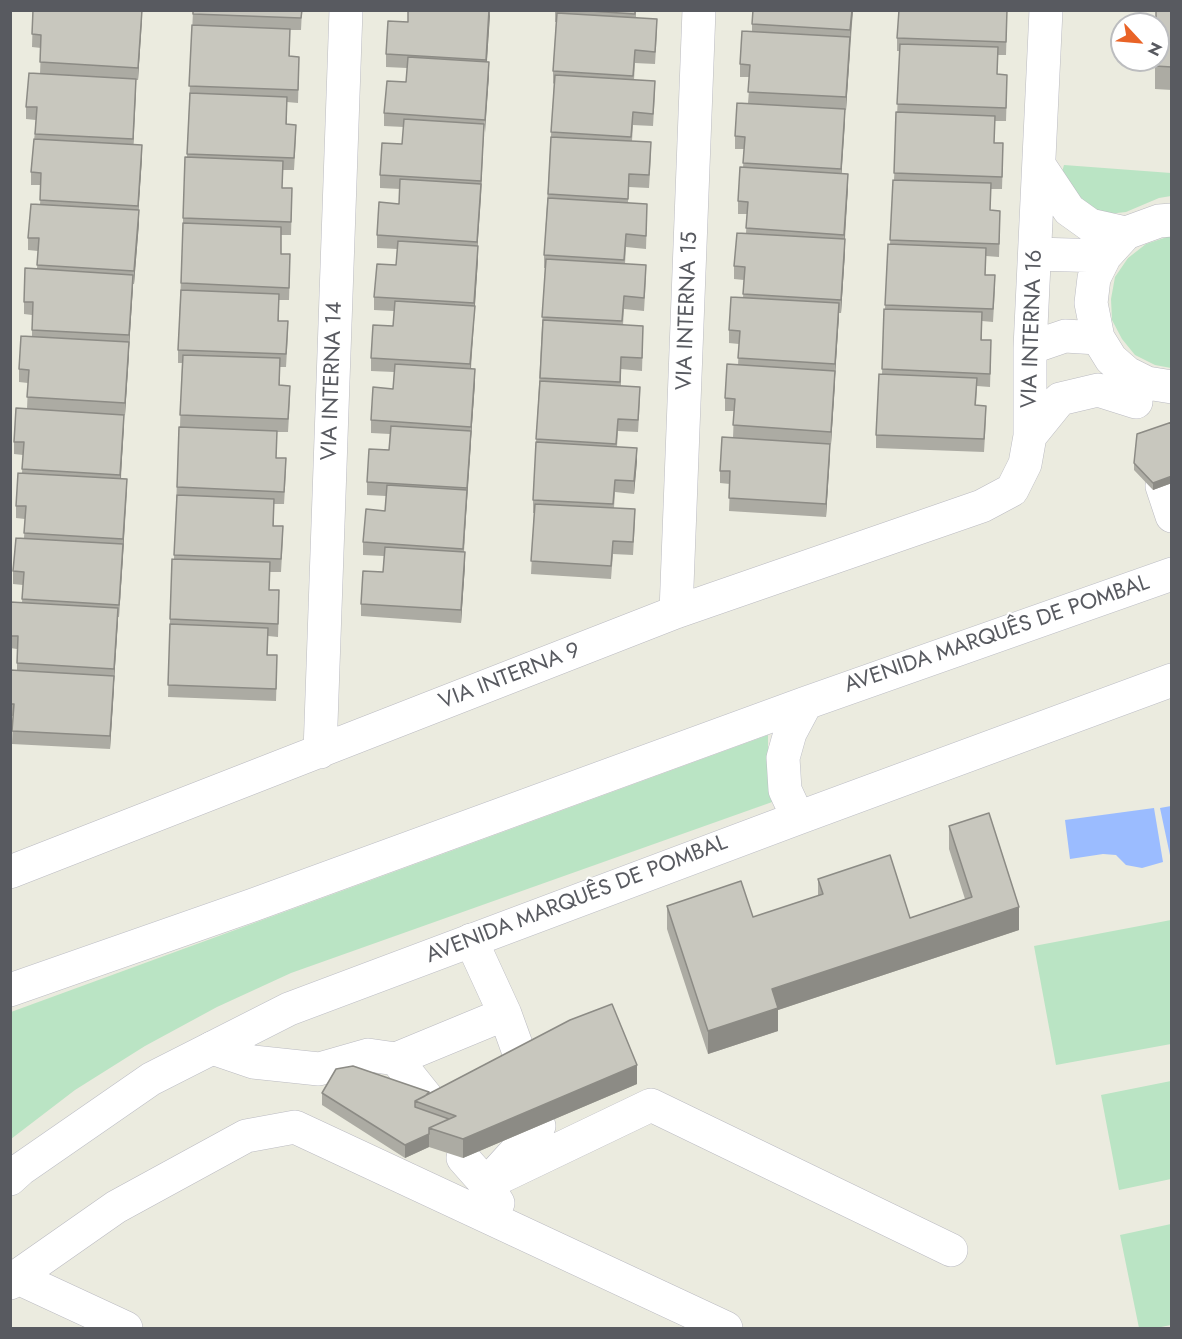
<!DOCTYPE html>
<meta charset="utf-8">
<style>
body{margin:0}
#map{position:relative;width:1182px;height:1339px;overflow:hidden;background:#ebebdf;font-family:Jost,sans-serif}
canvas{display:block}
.frame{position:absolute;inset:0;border:12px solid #585a60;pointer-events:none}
.north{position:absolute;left:1110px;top:12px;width:60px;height:60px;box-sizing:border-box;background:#fff;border:2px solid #bcbdbf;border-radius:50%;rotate:116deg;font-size:16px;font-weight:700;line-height:24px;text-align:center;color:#585a60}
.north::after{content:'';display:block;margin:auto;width:21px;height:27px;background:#e96327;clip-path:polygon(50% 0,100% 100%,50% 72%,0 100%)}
</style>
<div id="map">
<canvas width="1182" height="1339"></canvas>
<div class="frame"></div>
<div class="north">N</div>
</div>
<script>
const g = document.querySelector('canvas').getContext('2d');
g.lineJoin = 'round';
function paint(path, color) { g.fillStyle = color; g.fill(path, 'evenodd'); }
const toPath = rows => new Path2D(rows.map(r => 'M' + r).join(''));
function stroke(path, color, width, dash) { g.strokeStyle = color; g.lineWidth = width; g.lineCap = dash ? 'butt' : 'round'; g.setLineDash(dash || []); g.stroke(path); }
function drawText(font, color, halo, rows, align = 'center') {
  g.font = font + ' Jost,sans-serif'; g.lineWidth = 4.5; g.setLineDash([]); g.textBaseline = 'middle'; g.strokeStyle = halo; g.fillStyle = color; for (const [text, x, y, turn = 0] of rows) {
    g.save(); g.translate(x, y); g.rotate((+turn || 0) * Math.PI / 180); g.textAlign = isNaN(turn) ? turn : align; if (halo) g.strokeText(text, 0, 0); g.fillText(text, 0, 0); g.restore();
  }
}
paint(toPath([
 [1064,165,1171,173,1171,196,1159,198,1126,212,1108,214,1093,211,1080,202,1061,175],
 [1167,237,1171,237,1171,368,1155,365,1135,355,1122,339,1112,320,1111,299,1115,277,1128,258,1146,244],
 [768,735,768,763,775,801,291,973,217,1007,145,1046,75,1090,11,1139,11,1012],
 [1171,920,1171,1044,1056,1065,1034,946],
 [1171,1081,1171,1179,1119,1190,1101,1095],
 [1171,1224,1171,1325,1156,1328,1139,1328,1120,1235]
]), '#bae4c4');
paint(toPath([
 [1171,806,1172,860,1171,860,1160,808],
 [1154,808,1163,862,1142,868,1126,865,1116,855,1103,854,1070,859,1065,820]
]), '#9bbcff');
const minor = toPath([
 [1039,165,1069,210,1090,225,1126,233],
 [1172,220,1159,221,1126,233,1105,256,1094,278,1091,303,1098,338,1111,359,1127,373,1147,383,1172,387],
 [1035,254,1105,256],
 [1030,348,1065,336,1098,338],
 [1030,436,1060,399,1098,390,1136,402],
 [1162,486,1172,516],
 [676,612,699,10],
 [320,752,346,10],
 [10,872,676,612,982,506,1012,490,1025,464,1030,436,1030,348,1046,10],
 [471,940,505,1014,523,1064],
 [212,1048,253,1062,319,1069,368,1055,396,1059,505,1014],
 [396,1059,436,1109],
 [463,1158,486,1184,498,1203],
 [498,1171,539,1126],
 [486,1184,651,1105,951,1250],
 [16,1277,126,1328],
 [10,1283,16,1277,116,1207,246,1136,295,1127,726,1328]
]);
const secondary = toPath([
 [798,818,785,790,783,758,790,733,806,703],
 [10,990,253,905,806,703,1172,574],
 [10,1179,21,1169,151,1079,289,1009,798,818,1172,680]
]);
stroke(minor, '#babac1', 34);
stroke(secondary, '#bcbdc5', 34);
stroke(minor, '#fff', 33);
stroke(secondary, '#fff', 33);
paint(toPath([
 [33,10,142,10,138,80,136,80,133,145,142,158,138,210,139,223,134,284,133,284,125,415,124,415,121,479,127,492,119,617,118,617,110,749,12,744,13,716,10,716,10,670,17,670,17,649,10,648,10,602,22,603,23,585,13,584,13,571,24,538,25,519,16,518,16,506,22,473,23,455,14,454,14,442,27,409,28,383,19,382,19,369,32,336,32,315,24,314,24,302,37,269,38,251,28,250,28,238,40,205,41,185,31,185,31,172,36,120,26,119,26,107,40,74,41,48,32,47],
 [193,10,302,10,301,30,290,30,290,56,299,69,298,103,287,102,287,124,296,137,294,170,283,170,282,188,292,201,291,235,281,235,281,254,290,267,289,300,279,300,279,321,288,334,286,367,280,367,280,385,290,398,288,432,277,432,276,458,286,471,284,504,274,504,274,526,283,538,281,572,270,572,269,590,279,603,278,637,268,636,267,655,277,668,276,701,168,697,170,619,174,559,179,427,180,427,182,363,178,363,178,350,183,231,183,218,187,157],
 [490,10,487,62,489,75,484,132,477,246,478,259,471,369,475,382,467,495,464,552,465,565,461,623,361,616,361,604,383,572,384,556,363,555,363,542,385,511,386,496,367,495,367,482,389,450,390,434,371,433,371,420,393,389,394,372,371,371,371,358,393,326,394,311,374,310,374,297,396,265,397,249,377,248,377,235,399,204,400,189,380,188,380,175,402,144,404,127,384,126,384,113,406,82,407,68,386,67,386,54,408,22],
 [555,10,636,10,636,18,657,32,655,64,635,63,634,80,655,93,653,126,633,125,632,141,651,155,649,188,629,187,628,202,647,216,646,249,626,247,625,264,646,278,644,311,624,309,623,325,643,338,642,371,621,369,621,386,640,400,638,432,618,431,617,447,637,461,634,494,615,492,614,508,635,522,633,555,613,554,611,579,531,574,534,513,533,513,533,500,545,268,544,268,544,255,554,84,553,83,553,71,556,22,555,22],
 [853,10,846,110,845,110,841,174,848,187,845,239,845,252,841,313,839,313,831,444,830,444,826,517,729,511,730,484,720,483,720,471,733,438,734,411,725,411,725,398,738,365,739,344,729,343,729,330,743,298,744,280,734,279,734,266,746,233,747,214,738,214,738,201,743,168,744,149,735,149,735,136,748,103,750,77,740,77,740,64,752,31,752,24],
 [1172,10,1172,90,1155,89,1155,60],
 [1007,22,1006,55,998,55,997,74,1007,88,1006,121,995,121,994,143,1003,156,1002,189,991,189,990,210,1000,224,999,257,986,256,985,275,995,288,993,322,982,321,982,340,991,353,990,387,977,386,976,405,986,419,984,452,876,448,876,435,882,374,888,244,890,244,893,180,894,180,900,51,897,51,897,38],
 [1172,422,1172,483,1153,490,1134,470,1134,463],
 [949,826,1019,930,778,1010,778,1031,708,1054,667,929,667,906,753,917,818,896,818,879,910,918,965,899,949,849],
 [637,1084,463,1158,429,1147,405,1158,322,1105,322,1093,429,1094]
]), '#acaba3');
paint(toPath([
 [142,10,142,20,138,80,138,68],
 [489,10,490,16,486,73,486,60],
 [852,10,853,10,850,43,850,30],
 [850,37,850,50,846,110,846,97],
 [489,62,489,75,485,133,485,120],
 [136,79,136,92,133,152,133,139],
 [845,109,845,122,841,182,841,169],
 [484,124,481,197,477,254,477,242],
 [142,145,142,158,138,218,138,206],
 [848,174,848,187,844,247,844,235],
 [139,210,139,223,134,284,134,271],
 [845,239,845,252,841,313,841,300],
 [478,246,478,259,470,377,470,364],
 [133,275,133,287,129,348,129,335],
 [839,303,839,316,835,376,835,364],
 [129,342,129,355,125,415,125,403],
 [475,369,475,382,471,439,471,427],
 [835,371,835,384,831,444,831,432],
 [124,415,124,428,120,488,120,475],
 [471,431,471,443,463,561,467,488],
 [830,444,830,456,826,517,826,504],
 [637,448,637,461,634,494,634,481],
 [1172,476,1172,483,1153,490,1153,483],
 [127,479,123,557,119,617,123,539],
 [465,552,465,565,461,623,461,610],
 [118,608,118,621,114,682,114,669],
 [114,676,114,689,110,749,110,736],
 [1019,907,1019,930,778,1010,778,1031,708,1054,708,1031,772,989],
 [637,1065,637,1084,463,1158,463,1139],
 [429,1134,429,1147,405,1158,405,1145]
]), '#8c8b85');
const building = toPath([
 [33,10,142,10,138,68,40,62,41,35,32,34,33,10],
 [193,10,302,10,301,18,193,14,193,10],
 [408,10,489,10,486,60,386,54,388,21,408,22,408,10],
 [575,10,635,10,635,14,575,10],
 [753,10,852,10,850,30,752,24,753,10],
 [899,10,1007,10,1006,42,897,38,899,10],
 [1156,10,1172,10,1172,67,1155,66,1155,60,1158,60,1158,24,1156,24,1156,10],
 [557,13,657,19,655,52,635,50,633,76,553,71,557,13],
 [192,25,290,29,289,56,299,57,298,90,189,86,192,25],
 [742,31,850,37,846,97,748,92,750,65,740,64,742,31],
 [900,44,998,47,997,74,1007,75,1006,108,897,104,900,44],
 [408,57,489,62,485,120,384,113,387,81,406,82,408,57],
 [29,73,136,79,133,139,35,134,37,107,26,107,29,73],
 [555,75,655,81,653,114,633,112,631,137,551,132,555,75],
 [190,93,287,97,286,124,296,125,294,158,187,154,190,93],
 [737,103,845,109,841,169,743,163,745,137,735,136,737,103],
 [896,112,995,116,994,143,1003,143,1002,177,894,173,896,112],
 [404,119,484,124,481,181,380,175,382,143,402,144,404,119],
 [551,137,651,142,649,175,629,174,628,199,548,194,551,137],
 [34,139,142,145,138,206,40,200,41,173,31,172,34,139],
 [185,157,283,161,282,188,292,188,291,222,183,218,185,157],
 [740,167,848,174,844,235,746,228,748,202,738,201,740,167],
 [400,179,481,184,477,242,377,235,379,202,399,204,400,179],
 [893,180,991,183,990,210,1000,211,999,244,890,240,893,180],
 [548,198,647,204,646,236,626,234,624,260,544,255,548,198],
 [31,204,139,210,134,271,37,265,39,238,28,238,31,204],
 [183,223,281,227,281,254,290,254,289,288,181,283,183,223],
 [737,233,845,239,841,300,743,294,745,267,734,266,737,233],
 [398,241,478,246,474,303,374,297,377,264,396,265,398,241],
 [888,244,986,248,985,275,995,275,993,309,885,305,888,244],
 [546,259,646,265,644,298,624,296,622,321,542,317,546,259],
 [25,268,133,275,129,335,32,330,33,302,24,302,25,268],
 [181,290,279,294,278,321,288,321,286,354,178,350,181,290],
 [731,297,839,303,835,364,738,358,740,331,729,330,731,297],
 [395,301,475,306,470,364,371,358,373,325,393,326,395,301],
 [884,309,982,312,981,340,991,340,990,374,882,369,884,309],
 [543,320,643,326,642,358,621,357,620,382,540,378,543,320],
 [21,336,129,342,125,403,27,397,29,370,19,369,21,336],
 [183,355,280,358,279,385,290,386,288,419,180,415,183,355],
 [395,364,475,369,471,427,371,420,373,387,393,389,395,364],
 [727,364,835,371,831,432,733,425,735,399,725,398,727,364],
 [879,374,977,378,975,405,986,406,984,439,876,435,879,374],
 [540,381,640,387,638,420,618,419,616,444,536,439,540,381],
 [16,408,124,415,120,475,22,469,24,442,14,442,16,408],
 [1172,422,1172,476,1153,483,1134,463,1137,434,1172,422],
 [391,426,471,431,467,488,367,482,369,449,389,450,391,426],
 [179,427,277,431,276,458,286,458,284,492,177,487,179,427],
 [722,437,830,444,826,504,729,498,730,471,720,471,722,437],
 [536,442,637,448,634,481,615,480,613,504,533,500,536,442],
 [18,473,127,479,123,539,24,533,26,506,16,506,18,473],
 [387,485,467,490,463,549,363,542,366,509,385,511,387,485],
 [177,495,274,499,273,526,283,526,281,559,174,555,177,495],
 [535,504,635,509,633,542,613,541,611,566,531,561,535,504],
 [16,538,123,544,119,605,22,599,24,572,13,571,16,538],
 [385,547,465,552,461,610,361,604,363,571,383,572,385,547],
 [172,559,270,562,269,590,279,590,278,624,170,619,172,559],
 [10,602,118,608,114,669,17,663,18,636,10,636,10,602],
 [170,624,268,628,267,655,277,655,276,689,168,685,170,624],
 [10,670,114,676,110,736,12,731,14,704,10,704,10,670],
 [989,813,1019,907,772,989,778,1008,708,1031,667,906,741,881,753,917,823,894,818,879,890,855,910,918,972,897,949,826,989,813],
 [612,1004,637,1065,463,1139,429,1128,456,1116,415,1101,570,1020,612,1004],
 [353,1066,429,1092,425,1096,415,1101,415,1107,449,1119,429,1128,429,1134,405,1145,322,1093,336,1069,353,1066]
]);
paint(building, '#c8c7be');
stroke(building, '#8c8b85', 1.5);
drawText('22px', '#585a60', '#fff', [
 ["VIA INTERNA 15",688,311,-88],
 ["VIA INTERNA 16",1033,329,-88],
 ["VIA INTERNA 14",333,381,-88],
 ["AVENIDA MARQUÊS DE POMBAL",997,635,-19],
 ["VIA INTERNA 9",510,677,-21],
 ["AVENIDA MARQUÊS DE POMBAL",577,900,-21]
]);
</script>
